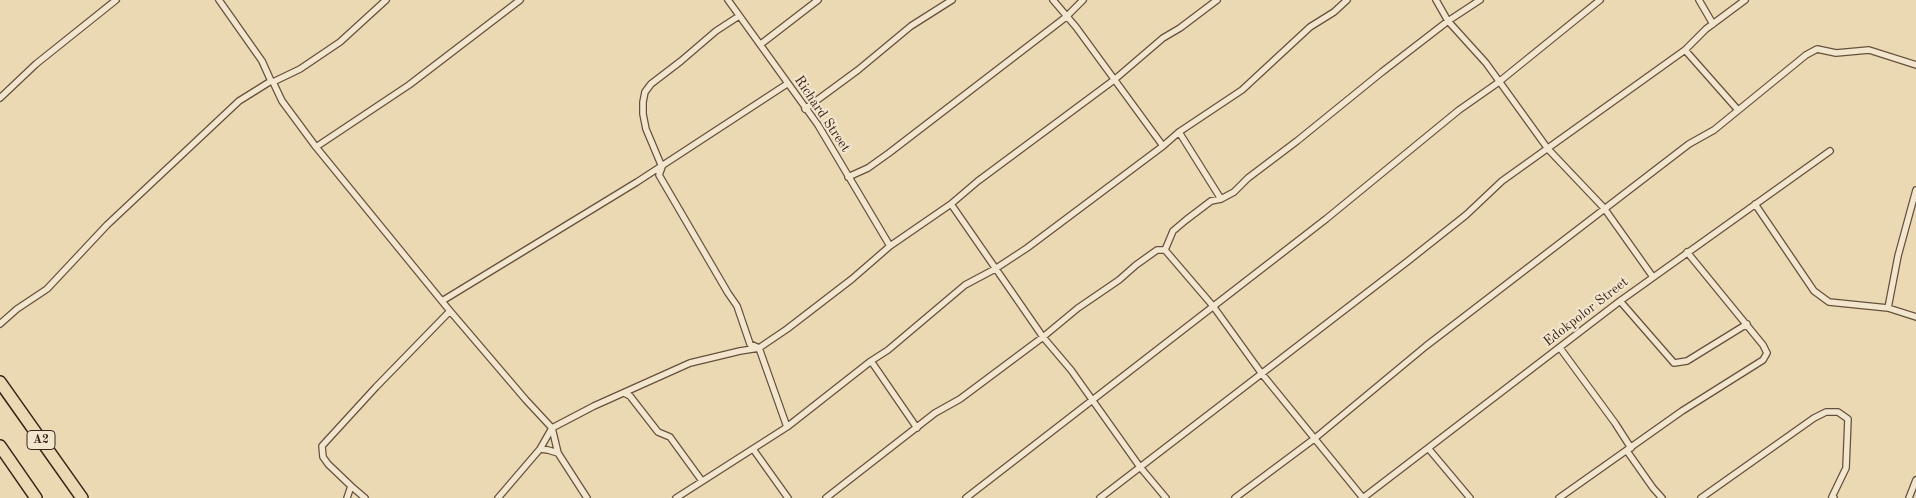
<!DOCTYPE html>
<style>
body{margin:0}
canvas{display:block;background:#ebd9b3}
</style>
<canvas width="1916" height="498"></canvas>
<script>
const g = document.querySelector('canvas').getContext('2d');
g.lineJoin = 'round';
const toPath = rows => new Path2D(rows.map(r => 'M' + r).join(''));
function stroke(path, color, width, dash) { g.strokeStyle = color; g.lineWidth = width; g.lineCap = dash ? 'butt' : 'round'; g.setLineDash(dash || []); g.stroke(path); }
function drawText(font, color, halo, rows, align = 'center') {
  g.font = font + ' "Old Standard TT",serif'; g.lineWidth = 4; g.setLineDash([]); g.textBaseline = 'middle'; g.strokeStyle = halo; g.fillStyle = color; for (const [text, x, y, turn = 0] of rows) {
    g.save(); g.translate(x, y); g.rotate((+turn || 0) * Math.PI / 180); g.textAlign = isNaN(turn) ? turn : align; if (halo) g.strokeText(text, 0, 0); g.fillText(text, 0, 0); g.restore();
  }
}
const street = toPath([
 [219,0,262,61,271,81,273,82,282,101,316,147,450,311,526,400,552,428,558,453],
 [728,0,818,125,890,246],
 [1053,0,1076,27,1163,146],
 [1217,0,1180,28,1163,38,1114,80,978,181,951,204,1043,337,1078,308,1119,280,1136,265,1157,250,1165,250,1173,231,1186,220,1211,201,1221,199,1234,192,1248,178,1297,141,1382,72,1448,21,1480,0],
 [1436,0,1448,21,1486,63,1548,149,1604,208,1653,277],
 [1699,0,1713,24],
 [739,16,716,31,681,61,651,84,645,92,643,102,643,114,646,129,662,167,659,175,728,293,737,306,750,344,759,348,787,427],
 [761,44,818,0],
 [1685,50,1738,110],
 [1500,81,1600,0],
 [273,82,300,69,340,42,386,0],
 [0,98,36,64,116,0],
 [805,109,858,70,911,26,952,0],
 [1179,132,1221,199],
 [316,147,409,85,520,0],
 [848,177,868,168,889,153,1066,17,1083,0],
 [1755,204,1814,291,1829,302,1888,308,1916,317],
 [1165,250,1213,306,1262,374,1363,498],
 [442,301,637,182,787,84],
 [1620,301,1674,363,1687,361,1747,324],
 [1888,308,1898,256,1916,190],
 [0,324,17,309,47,289,107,225,239,101,271,81],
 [1560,348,1615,423,1631,448],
 [871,361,917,428],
 [624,393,630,396,658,432,670,437,702,481],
 [1428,448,1470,498],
 [540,449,548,450,558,453,587,498],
 [753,449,788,498],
 [1627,451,1653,488,1662,498],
 [351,486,365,498],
 [347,498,351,486,328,464,323,457,322,446,376,387,450,311],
 [498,498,540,449,552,428,594,406,690,363,740,351,759,348,787,329,852,279,890,246,951,204],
 [676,498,787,427,871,361,888,350,965,285,995,269,1027,248,1163,146,1179,132,1242,90,1310,27,1334,12,1347,0],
 [826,498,935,413,960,399,1043,337,1071,370,1140,467,1166,498],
 [966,498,1326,219,1459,110,1499,82],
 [1100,498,1408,261,1466,215,1502,181,1685,50,1706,29,1745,0],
 [1235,498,1314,439,1426,346,1689,144,1714,130,1806,55,1817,49,1836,53,1869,50,1916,65],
 [1363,498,1620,301,1830,151],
 [1559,498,1682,411,1763,360,1767,353,1763,345,1687,252],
 [1701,498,1814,418,1826,412,1838,412,1848,419,1846,468,1832,497,1834,498],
 [1909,498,1916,480]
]);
const highway = toPath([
 [0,382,82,498],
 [0,446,36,498]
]);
stroke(street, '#66503d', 8);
stroke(highway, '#392216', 14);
stroke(street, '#f2e6ce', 5.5);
stroke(highway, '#ebd9b3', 11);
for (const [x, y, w] of [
 [41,440,28]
]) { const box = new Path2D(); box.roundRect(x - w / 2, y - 9.5, w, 19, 4); g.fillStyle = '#f2e6ce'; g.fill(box); stroke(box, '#392216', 1); }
drawText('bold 12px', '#392216', null, [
 ["A2",41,440]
]);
drawText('14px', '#392216', '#f2e6ce', [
 ["Richard Street",822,114,56],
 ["Edokpolor Street",1586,312,-38]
]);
</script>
